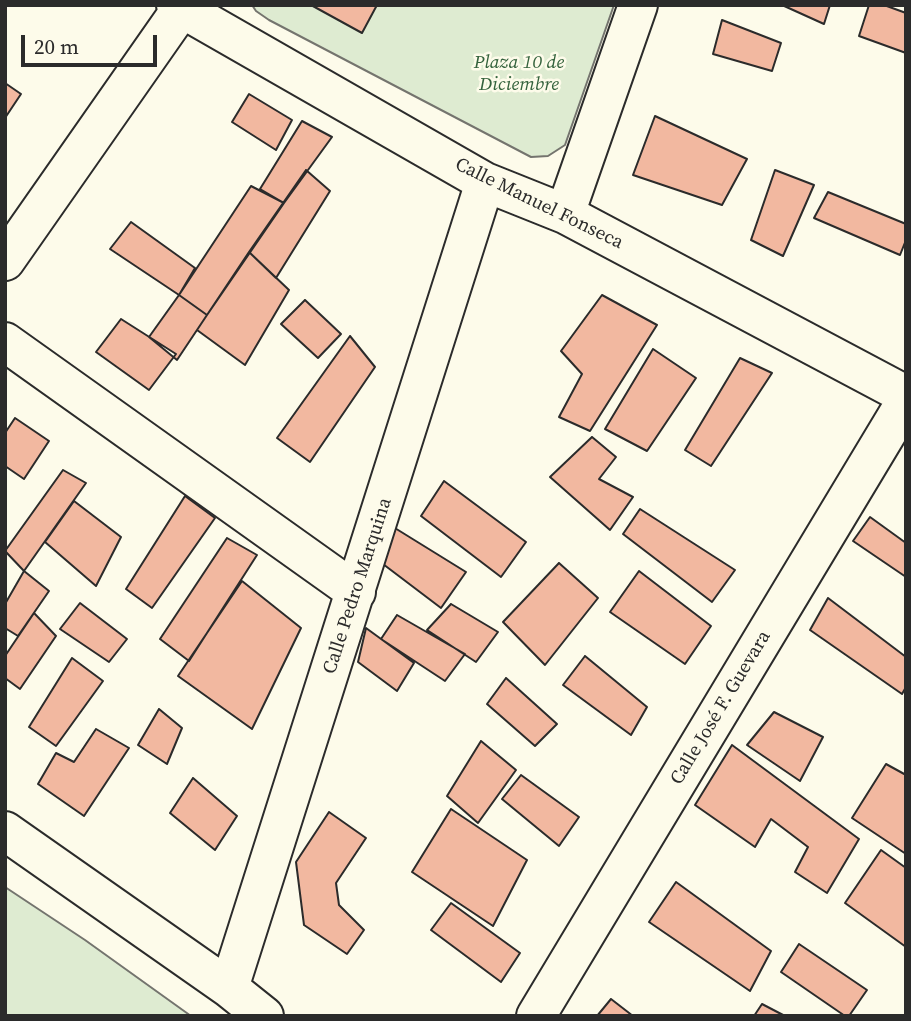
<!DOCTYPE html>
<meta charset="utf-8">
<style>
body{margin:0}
#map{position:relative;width:911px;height:1021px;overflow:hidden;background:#fdfbea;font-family:"Source Serif 4",serif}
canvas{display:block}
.frame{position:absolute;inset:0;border:7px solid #2b2b2b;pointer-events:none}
.scale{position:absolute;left:21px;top:35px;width:136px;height:32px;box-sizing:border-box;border:4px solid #2b2b2b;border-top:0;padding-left:9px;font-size:21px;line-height:24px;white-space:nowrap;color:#2b2b2b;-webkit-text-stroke:5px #fdfbea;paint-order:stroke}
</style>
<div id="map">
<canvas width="911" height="1021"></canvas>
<div class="frame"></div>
<div class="scale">20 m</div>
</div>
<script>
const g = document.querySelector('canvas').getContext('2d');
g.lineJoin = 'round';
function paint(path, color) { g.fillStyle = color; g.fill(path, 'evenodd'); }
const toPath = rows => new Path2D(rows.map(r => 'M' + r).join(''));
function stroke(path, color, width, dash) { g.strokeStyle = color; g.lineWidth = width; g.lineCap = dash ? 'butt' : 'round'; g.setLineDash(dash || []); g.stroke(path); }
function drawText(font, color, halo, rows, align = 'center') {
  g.font = font + ' "Source Serif 4",serif'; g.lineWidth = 5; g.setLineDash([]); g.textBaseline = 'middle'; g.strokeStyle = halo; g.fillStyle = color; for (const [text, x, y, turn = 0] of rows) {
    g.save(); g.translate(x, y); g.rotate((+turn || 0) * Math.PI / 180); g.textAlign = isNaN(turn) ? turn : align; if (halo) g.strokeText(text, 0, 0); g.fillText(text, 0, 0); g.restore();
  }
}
const green = toPath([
 [252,5,614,5,565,145,548,156,531,157,269,20,256,11,252,5],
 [5,887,85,940,191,1016,5,1016,5,887]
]);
paint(green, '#deebd1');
stroke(green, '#74746e', 2);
const building = toPath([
 [311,5,377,5,362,33,311,5],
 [782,5,830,5,824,24,782,5],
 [869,5,884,5,906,13,906,53,859,36,869,5],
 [722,20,781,43,772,71,713,54,722,20],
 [5,83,21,94,5,118,5,83],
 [249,94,292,120,276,150,232,122,249,94],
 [655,116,747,159,722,205,633,175,655,116],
 [302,121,332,137,284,203,260,189,302,121],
 [306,170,330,191,276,278,249,252,306,170],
 [775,170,814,185,783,256,751,240,775,170],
 [251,186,284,203,207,315,179,295,251,186],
 [828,192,906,224,906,240,900,255,814,218,828,192],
 [131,222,195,268,179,295,110,249,131,222],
 [249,252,289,290,245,365,197,330,249,252],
 [179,295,207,315,177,360,149,337,179,295],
 [602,295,657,325,590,431,559,417,582,374,561,351,602,295],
 [305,300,341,334,318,358,281,324,305,300],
 [121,319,176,354,149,390,96,352,121,319],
 [350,336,375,367,310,462,277,438,350,336],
 [653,349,696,378,647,451,605,429,653,349],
 [740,358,772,373,711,466,685,450,740,358],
 [15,418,49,441,24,479,5,466,5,433,15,418],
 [592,437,616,457,599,479,633,497,610,530,550,477,592,437],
 [63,470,86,483,24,571,5,551,63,470],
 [444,481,526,542,501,577,421,516,444,481],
 [185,496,215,518,152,608,126,589,185,496],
 [74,501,121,537,96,586,45,542,74,501],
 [640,509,735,570,712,602,623,534,640,509],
 [870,517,906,543,906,577,853,541,870,517],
 [390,525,466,572,441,608,379,561,390,525],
 [227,538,257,555,189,661,160,639,227,538],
 [559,563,598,598,545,665,503,622,559,563],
 [24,571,49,591,18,636,5,628,5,604,24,571],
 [639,571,711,626,685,664,610,612,639,571],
 [242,581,301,628,252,729,178,676,242,581],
 [828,598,906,657,906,687,902,694,810,630,828,598],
 [80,603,127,639,109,662,60,629,80,603],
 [451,604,498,632,476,662,427,630,451,604],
 [34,613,56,636,20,689,5,678,5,656,34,613],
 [397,615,465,654,445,681,381,639,397,615],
 [366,628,414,663,397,691,358,662,366,628],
 [585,656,647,707,631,735,563,685,585,656],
 [72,658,103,681,56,746,29,727,72,658],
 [506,678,557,724,535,746,487,704,506,678],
 [159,709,182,728,167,764,138,745,159,709],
 [774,712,823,737,800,781,747,745,774,712],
 [96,729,129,748,84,816,38,784,56,753,74,762,96,729],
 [481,741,516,770,478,823,447,796,481,741],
 [732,745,859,839,827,893,795,872,808,847,771,819,755,847,695,805,732,745],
 [886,764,906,775,906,854,852,818,886,764],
 [521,775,579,817,559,846,502,799,521,775],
 [193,778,237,816,215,850,170,813,193,778],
 [451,809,527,860,493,926,412,872,451,809],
 [329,812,366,838,336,883,339,905,364,930,347,954,304,925,296,862,329,812],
 [881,850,906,868,906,947,845,903,881,850],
 [676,882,771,951,750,991,649,922,676,882],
 [451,903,520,953,501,982,431,930,451,903],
 [799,944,867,990,849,1016,845,1016,781,972,799,944],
 [611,999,633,1016,597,1016,611,999],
 [762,1004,785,1016,754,1016,762,1004]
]);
paint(building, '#f2b8a0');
stroke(building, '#2b2b2b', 2);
const street = toPath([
 [176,5,485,182,565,214,906,395],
 [565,214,638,5],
 [5,261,184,5],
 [5,342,356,592],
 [5,831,229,988,264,1016],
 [229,988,485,182],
 [536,1016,906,401]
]);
stroke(street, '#2b2b2b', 42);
stroke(street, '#fdfbea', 38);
drawText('italic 19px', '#34623c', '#fdfbea', [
 ["Plaza 10 de",519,63],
 ["Diciembre",519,85]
]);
drawText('19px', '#2b2b2b', '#fdfbea', [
 ["Calle Manuel Fonseca",539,204,26],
 ["Calle Pedro Marquina",358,586,-72],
 ["Calle José F. Guevara",721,708,-59]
]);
</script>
